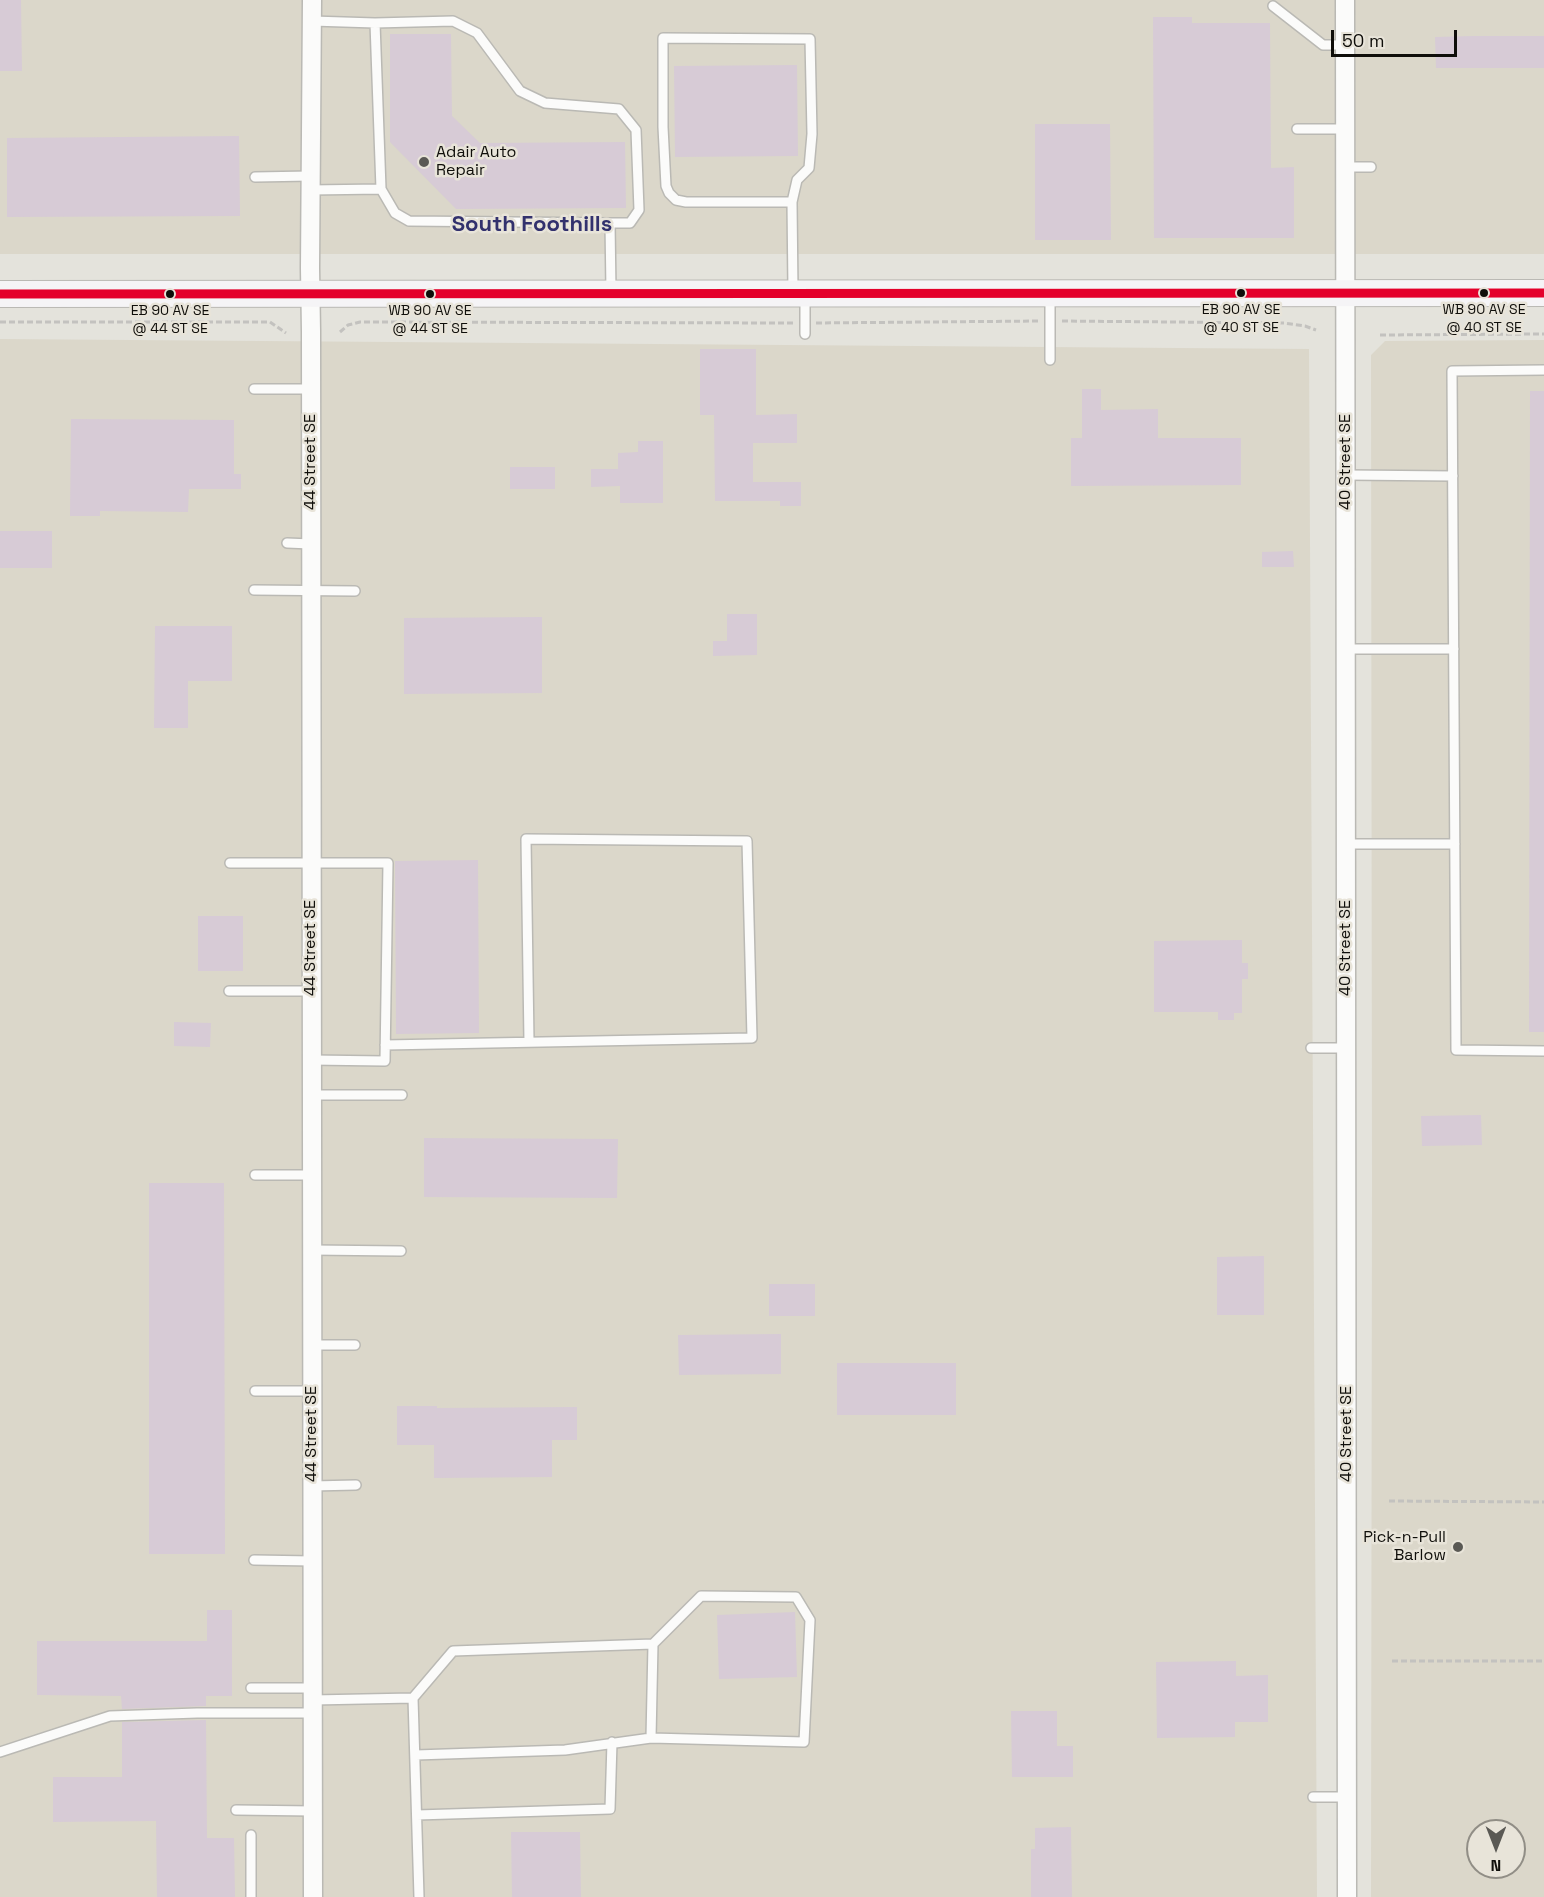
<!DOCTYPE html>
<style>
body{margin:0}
#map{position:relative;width:1544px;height:1897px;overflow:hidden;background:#e4e3dc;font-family:"Space Grotesk",sans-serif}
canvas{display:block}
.north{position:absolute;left:1466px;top:1819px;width:60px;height:60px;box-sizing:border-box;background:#e8e4d9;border:2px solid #918e86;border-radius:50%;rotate:180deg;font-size:16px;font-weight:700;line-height:24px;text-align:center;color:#0f0e0a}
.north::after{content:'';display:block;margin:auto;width:21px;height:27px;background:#5a5954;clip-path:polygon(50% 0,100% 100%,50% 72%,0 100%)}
.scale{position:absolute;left:1331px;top:30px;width:126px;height:27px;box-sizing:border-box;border:3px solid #0f0e0a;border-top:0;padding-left:8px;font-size:18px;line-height:21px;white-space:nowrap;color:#0f0e0a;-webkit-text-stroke:4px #e8e4d9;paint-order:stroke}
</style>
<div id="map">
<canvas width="1544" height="1897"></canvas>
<div class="north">N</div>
<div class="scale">50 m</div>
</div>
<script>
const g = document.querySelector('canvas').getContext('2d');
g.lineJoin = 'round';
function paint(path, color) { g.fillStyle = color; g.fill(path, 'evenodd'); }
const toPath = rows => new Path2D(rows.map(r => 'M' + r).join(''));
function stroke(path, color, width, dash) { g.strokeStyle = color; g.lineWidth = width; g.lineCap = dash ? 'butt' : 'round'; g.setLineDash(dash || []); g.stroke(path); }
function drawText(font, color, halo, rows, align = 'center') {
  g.font = font + ' "Space Grotesk",sans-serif'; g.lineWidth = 5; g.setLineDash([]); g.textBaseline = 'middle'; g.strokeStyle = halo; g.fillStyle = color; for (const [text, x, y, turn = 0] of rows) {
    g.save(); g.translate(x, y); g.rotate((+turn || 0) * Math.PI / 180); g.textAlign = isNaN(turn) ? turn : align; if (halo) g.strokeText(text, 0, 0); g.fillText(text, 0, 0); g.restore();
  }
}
paint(toPath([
 [0,0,1544,0,1544,254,0,254],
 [0,339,1309,349,1317,1897,0,1897],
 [1544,340,1544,1897,1371,1897,1372,1180,1371,355,1385,341],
 [1478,1831,1514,1831,1514,1867,1478,1867]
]), '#dbd7ca');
paint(toPath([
 [0,0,21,0,22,71,0,71],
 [1153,17,1192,17,1192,23,1270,23,1271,168,1294,167,1294,238,1154,238],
 [390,34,451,34,452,116,480,143,625,142,626,208,456,209,390,142],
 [1474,36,1544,36,1544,68,1436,68,1435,37],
 [797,65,798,156,675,157,674,66],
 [1035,124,1110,124,1111,240,1035,240],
 [239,136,240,216,7,217,7,138],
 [700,349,756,349,756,415,797,414,797,443,753,443,753,482,801,482,801,506,780,506,780,501,715,501,714,415,700,415],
 [1082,389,1101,389,1101,410,1158,409,1158,438,1241,438,1241,485,1071,486,1071,438,1082,438],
 [1530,391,1544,391,1544,1032,1529,1032],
 [71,419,234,420,234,474,241,474,241,489,189,489,188,512,100,511,100,516,70,516],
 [638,441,663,441,663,503,620,503,620,486,591,487,591,469,618,469,618,453,638,452],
 [510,467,555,467,555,489,510,489],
 [0,531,52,531,52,568,0,568],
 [1293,551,1294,567,1262,567,1262,552],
 [727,614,757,614,757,655,713,656,713,641,727,641],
 [542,617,542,693,404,694,404,618],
 [155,626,232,626,232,681,188,681,188,728,154,728],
 [478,860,479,1033,396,1034,395,861],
 [198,916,243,916,243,971,198,971],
 [1242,940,1242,963,1248,963,1248,979,1242,979,1242,1013,1234,1013,1234,1020,1218,1020,1218,1012,1154,1012,1154,941],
 [174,1022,211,1023,210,1047,174,1046],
 [1481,1115,1482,1145,1422,1146,1421,1116],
 [424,1138,618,1139,617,1198,424,1197],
 [149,1183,224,1183,225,1554,149,1554],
 [1264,1256,1264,1315,1217,1315,1217,1257],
 [769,1284,815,1284,815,1316,769,1316],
 [781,1334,781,1374,679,1375,678,1335],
 [837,1363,956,1363,956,1415,837,1415],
 [397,1406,437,1406,437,1408,577,1407,577,1440,552,1440,552,1477,434,1478,434,1445,397,1445],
 [207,1610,232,1610,232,1696,206,1696,206,1706,122,1709,121,1696,37,1695,37,1641,207,1641],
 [795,1612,797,1677,719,1679,717,1615],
 [1236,1661,1236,1676,1268,1675,1268,1722,1235,1722,1235,1737,1157,1738,1156,1662],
 [1011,1711,1057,1711,1057,1746,1073,1746,1073,1777,1012,1777],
 [206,1720,207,1838,234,1838,235,1897,157,1897,156,1821,53,1822,53,1777,122,1777,122,1722],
 [1071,1827,1072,1897,1031,1897,1031,1849,1035,1849,1035,1828],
 [511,1832,580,1832,581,1897,512,1897]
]), '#d7cbd6');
const lane = toPath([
 [1273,6,1323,45,1345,45],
 [312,21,375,23,453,21,477,33,520,91,545,103,619,109,636,130,639,210,630,223,610,223],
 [375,23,381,189],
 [1297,129,1345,129],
 [1345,167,1371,167],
 [255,177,310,176],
 [310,190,381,189,395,213,409,221,610,223,611,291],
 [792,202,686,202,676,200,669,193,666,186,663,127,663,38,810,39,812,134,809,168,797,180,792,202,793,291],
 [805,296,805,334],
 [1050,360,1050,296],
 [1544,370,1452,371,1456,1050,1544,1051],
 [254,389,311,389],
 [1346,475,1453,476],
 [287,543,311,544],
 [254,590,355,591],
 [1346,649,1454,649],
 [1346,844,1455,844],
 [230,863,388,863,385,1061,311,1060],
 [229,991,311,991],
 [385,1045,752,1038,747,841,526,839,529,1042],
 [1311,1048,1346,1048],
 [311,1095,402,1095],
 [255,1175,312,1175],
 [312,1250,401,1251],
 [312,1345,355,1345],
 [255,1391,312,1391],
 [312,1486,356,1485],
 [254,1560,312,1561],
 [251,1688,312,1688],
 [313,1700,413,1698],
 [651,1738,653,1644],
 [0,1752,110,1716,197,1713,313,1713],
 [416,1755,565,1750,651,1738,804,1742,810,1620,796,1597,701,1596,653,1644,453,1651,413,1698,419,1897],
 [1313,1797,1347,1797],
 [236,1810,313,1811],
 [417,1815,610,1809,612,1742],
 [251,1897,251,1835]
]);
const street = toPath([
 [312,0,310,268,311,332,313,1897],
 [1345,0,1347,1897]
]);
const secondary = toPath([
 [0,294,1544,293]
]);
stroke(lane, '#bab9b4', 12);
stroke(street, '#bab9b4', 21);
stroke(secondary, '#bab9b4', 28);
stroke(toPath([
 [1062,321,1284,323,1305,326,1316,330],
 [0,322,270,322,286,333],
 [816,323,1038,321],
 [340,332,348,325,360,322,795,323],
 [1380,335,1544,334],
 [1389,1501,1544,1502],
 [1392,1661,1544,1661]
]), '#c3c2bf', 3, [6, 3]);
stroke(lane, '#fbfbfa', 9);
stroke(street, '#fbfbfa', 18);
stroke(secondary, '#f5f4f6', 26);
stroke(toPath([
 [0,294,1544,293]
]), '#e4002b', 9);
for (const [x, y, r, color] of [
 [424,162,6,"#5a5954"],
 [1241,293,5,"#0f0e0a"],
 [1484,293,5,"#0f0e0a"],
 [170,294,5,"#0f0e0a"],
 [430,294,5,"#0f0e0a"],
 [1458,1547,6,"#5a5954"]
]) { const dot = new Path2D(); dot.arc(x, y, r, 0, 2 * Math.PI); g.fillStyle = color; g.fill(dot); stroke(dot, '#e8e4d9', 2); }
drawText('14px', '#0f0e0a', '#e8e4d9', [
 ["EB 90 AV SE",1241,310],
 ["@ 40 ST SE",1241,328],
 ["WB 90 AV SE",1484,310],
 ["@ 40 ST SE",1484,328],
 ["EB 90 AV SE",170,311],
 ["@ 44 ST SE",170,329],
 ["WB 90 AV SE",430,311],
 ["@ 44 ST SE",430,329]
]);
drawText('16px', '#0f0e0a', '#e8e4d9', [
 ["Adair Auto",436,153],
 ["Repair",436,171],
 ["Pick-n-Pull",1446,1538,"right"],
 ["Barlow",1446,1556,"right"]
], 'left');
drawText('16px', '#0f0e0a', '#e8e4d9', [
 ["44 Street SE",311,462,-90],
 ["40 Street SE",1346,462,-90],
 ["44 Street SE",311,948,-90],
 ["40 Street SE",1346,948,-90],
 ["44 Street SE",312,1434,-90],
 ["40 Street SE",1347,1434,-90]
]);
drawText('bold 22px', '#32316d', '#e8e4d9', [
 ["South Foothills",532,225]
]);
</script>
